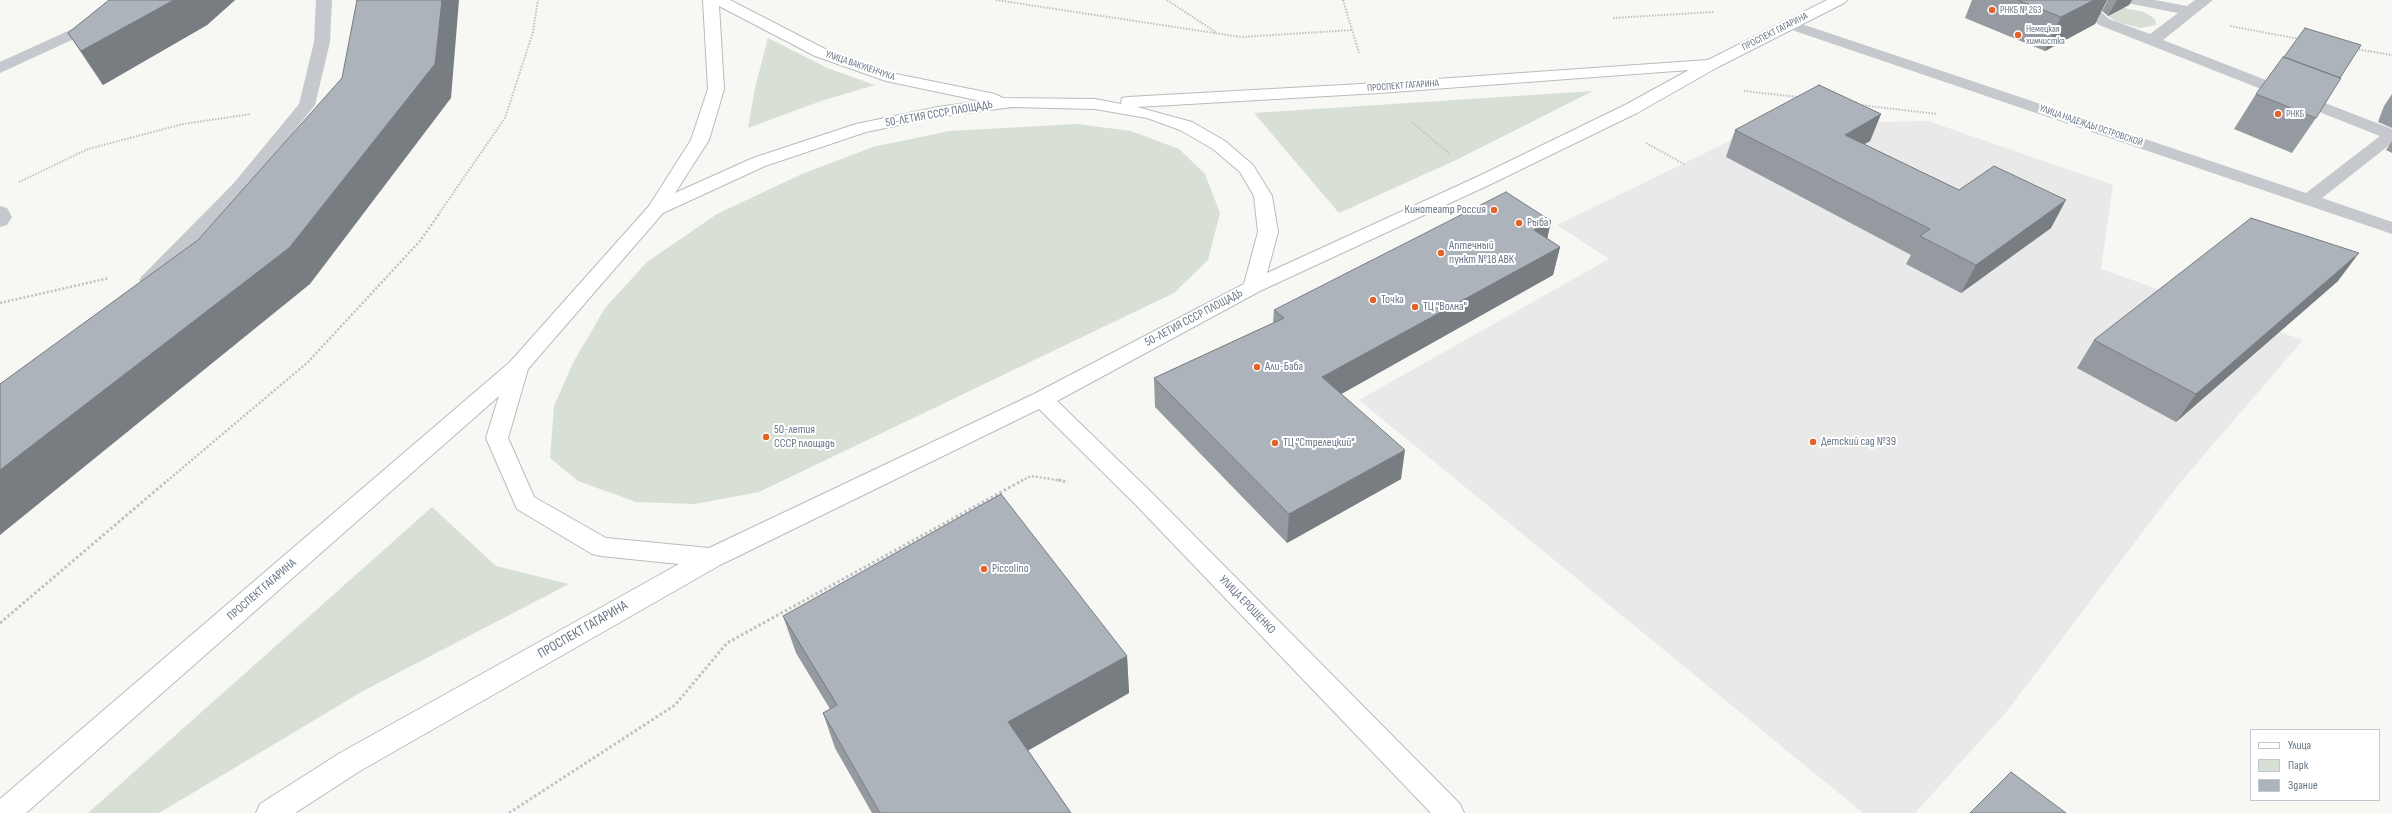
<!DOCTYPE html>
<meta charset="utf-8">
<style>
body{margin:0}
#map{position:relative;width:2392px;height:813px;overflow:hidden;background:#f7f7f4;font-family:"Sofia Sans Condensed",sans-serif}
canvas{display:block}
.legend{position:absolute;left:2250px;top:729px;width:130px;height:72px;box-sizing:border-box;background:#fff;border:1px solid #c2c8cf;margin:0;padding:5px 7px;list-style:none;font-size:12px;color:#667586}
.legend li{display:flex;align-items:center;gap:8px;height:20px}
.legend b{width:20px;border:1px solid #c2c8cf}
</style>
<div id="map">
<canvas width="2392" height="813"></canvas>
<ul class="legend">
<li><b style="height:5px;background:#fff"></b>Улица</li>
<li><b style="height:11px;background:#d8dfd5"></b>Парк</li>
<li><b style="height:11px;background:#acb3ba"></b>Здание</li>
</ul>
</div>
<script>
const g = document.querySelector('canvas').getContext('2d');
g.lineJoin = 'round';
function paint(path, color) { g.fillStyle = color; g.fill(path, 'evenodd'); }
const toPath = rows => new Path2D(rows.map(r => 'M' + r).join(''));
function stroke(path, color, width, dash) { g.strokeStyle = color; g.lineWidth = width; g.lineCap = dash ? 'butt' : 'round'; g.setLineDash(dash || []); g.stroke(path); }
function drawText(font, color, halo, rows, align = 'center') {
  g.font = font + ' "Sofia Sans Condensed",sans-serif'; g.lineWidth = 4; g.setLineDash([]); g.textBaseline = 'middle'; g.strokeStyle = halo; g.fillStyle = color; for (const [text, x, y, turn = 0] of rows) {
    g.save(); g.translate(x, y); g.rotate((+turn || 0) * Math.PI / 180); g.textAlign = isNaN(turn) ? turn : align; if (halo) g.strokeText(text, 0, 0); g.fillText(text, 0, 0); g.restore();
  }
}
paint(toPath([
 [1812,101,1878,122,1928,121,2113,185,2101,269,2303,340,2179,484,2007,711,1915,813,1863,813,1359,400,1609,259,1557,225]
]), '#e8e9e8');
paint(toPath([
 [2119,7,2144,12,2155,19,2156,25,2140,28,2117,22,2108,16,2107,12],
 [768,38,827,68,875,85,821,101,748,128,755,88],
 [1593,91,1456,160,1339,213,1254,113],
 [1077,124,1131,131,1179,149,1205,174,1220,213,1208,260,1174,293,759,492,695,504,636,502,578,481,550,458,554,406,573,363,605,308,647,262,717,214,802,174,873,147,949,131],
 [432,507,496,566,569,584,363,691,159,813,88,813]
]), '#d8dfd5');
const major = toPath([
 [703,0,730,0,827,50,896,74,995,94,1003,98,1095,99,1121,104,1122,98,1128,97,1379,83,1708,60,1827,0,1847,0,1844,3,1718,67,1637,113,1491,184,1260,291,1057,401,1152,493,1460,804,1464,813,1431,813,1136,505,1039,409,720,565,360,771,295,813,256,813,260,804,340,753,679,564,601,556,592,554,517,509,486,438,499,396,26,813,0,813,0,799,510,362,649,206,691,140,708,89,703,0],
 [719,6,815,56,886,81,981,101,938,107,856,124,753,158,675,193,709,140,724,89,719,6],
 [1689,70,1625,105,1479,176,1267,273,1278,232,1272,196,1253,165,1225,141,1192,122,1137,107,1379,93,1689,70],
 [1012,107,1095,109,1147,118,1180,130,1213,149,1240,172,1254,196,1258,232,1244,284,1034,394,709,548,606,538,534,497,508,438,528,369,663,213,765,166,866,132,938,117,1012,107]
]);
stroke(major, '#b8bcc0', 2);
stroke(toPath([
 [996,0,1241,37,1352,30],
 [1167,0,1217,33],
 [1343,0,1359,53],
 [1613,18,1714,12],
 [2230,26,2300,39],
 [2356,49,2392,55],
 [1744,91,1798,97],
 [1860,105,1937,114],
 [1412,122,1451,155],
 [1646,143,1684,164],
 [19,182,88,149,183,124,251,114],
 [438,215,505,118,533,32,538,0]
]), '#bfc1c3', 2, [1.5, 1.5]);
stroke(toPath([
 [0,303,109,278],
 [167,481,308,362,420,241,439,214],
 [1021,481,1031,476,1064,481]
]), '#bfc1c3', 2.5, [2, 2]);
stroke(toPath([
 [1058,480,1068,482],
 [0,623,168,480],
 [509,813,675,705,727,643,1023,480]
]), '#bfc1c3', 3, [2.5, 2.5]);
paint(toPath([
 [127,0,144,0,128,14,0,73,0,62,118,8,127,0],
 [316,0,332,0,330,42,315,105,245,192,173,269,156,284,149,286,142,284,139,280,142,276,233,184,299,104,314,42,316,0],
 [2093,0,2109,0,2100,11,2109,19,2150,34,2178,13,2127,3,2124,0,2155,0,2187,6,2195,0,2213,0,2163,40,2392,129,2392,143,2322,198,2392,222,2392,234,1786,28,1783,25,1786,22,1796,22,2306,193,2380,136,2099,25,2083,11,2093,0],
 [0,206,7,208,12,217,7,225,0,227,0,206]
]), '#c5c8cc');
paint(major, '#fff');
paint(toPath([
 [109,0,235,0,207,25,103,85,90,66,68,33],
 [1972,0,2107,0,2095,24,2045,51,1965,18],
 [2108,0,2132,0,2129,5,2108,16,2102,11],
 [2340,78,2316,118,2292,153,2234,129,2256,94],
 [2392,94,2392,128,2378,122,2384,106],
 [1881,114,1870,141,1864,144,1959,190,2051,228,1961,293,1906,264,1911,255,1726,157,1735,130],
 [2392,141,2392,153,2386,150],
 [1551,221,1547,238,1560,247,1553,275,1341,394,1401,479,1287,543,1155,407,1154,378,1273,323,1274,310],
 [2338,281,2176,422,2077,368,2094,340],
 [783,616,1127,656,1129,693,1028,750,1071,813,872,813,835,748,823,713,830,709,796,653]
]), '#949aa0');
paint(toPath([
 [174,0,235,0,207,25,103,85,81,51],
 [442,0,459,0,451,98,310,284,0,535,0,470],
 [2094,0,2107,0,2095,24,2045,51,2061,17],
 [2117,0,2132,0,2129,5,2108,16],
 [1881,114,1870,141,1834,162,1845,135],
 [2066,200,2051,228,1961,293,1976,265],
 [1551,221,1545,249,1534,230],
 [1560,247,1553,275,1320,406,1322,377],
 [2359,253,2338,281,2176,422,2196,394],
 [1405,450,1401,479,1287,543,1289,514],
 [1127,656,1129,693,1015,758,1008,722]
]), '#787d82');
const building = toPath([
 [109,0,174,0,81,51,68,33,109,0],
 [357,0,442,0,435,64,289,248,0,470,0,384,198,240,342,78,357,0],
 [2018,0,2094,0,2061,17,2018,0],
 [2305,28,2361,45,2340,78,2284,57,2305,28],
 [2283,57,2341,78,2316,118,2256,94,2283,57],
 [1819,85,1881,114,1845,135,1959,190,1994,166,2066,200,1976,265,1920,236,1930,229,1735,130,1819,85],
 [1506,192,1551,221,1534,230,1560,247,1322,377,1405,450,1289,514,1154,378,1284,318,1274,310,1506,192],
 [2251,218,2359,253,2196,394,2094,340,2251,218],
 [1001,494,1127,656,1008,722,1071,813,880,813,823,713,837,705,783,616,1001,494],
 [2011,772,2066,813,1970,813,2011,772]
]);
paint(building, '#acb3ba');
stroke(building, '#787d82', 1);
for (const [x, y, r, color] of [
 [1992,10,4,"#e46128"],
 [2018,35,4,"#e46128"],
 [2278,114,4,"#e46128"],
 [1494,210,4,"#e46128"],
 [1519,223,4,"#e46128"],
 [1441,253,4,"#e46128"],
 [1373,300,4,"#e46128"],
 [1415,307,4,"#e46128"],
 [1257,367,4,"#e46128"],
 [766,437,4,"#e46128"],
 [1813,442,4,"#e46128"],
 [1275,443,4,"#e46128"],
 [984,569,4,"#e46128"]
]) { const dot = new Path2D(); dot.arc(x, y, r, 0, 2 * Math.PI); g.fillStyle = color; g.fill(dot); stroke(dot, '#fff', 1.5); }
drawText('10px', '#667586', '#fff', [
 ["РНКБ № 263",2000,10],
 ["Немецкая",2026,29],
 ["химчистка",2026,41],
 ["РНКБ",2286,114]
], 'left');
drawText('10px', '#667586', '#fff', [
 ["ПРОСПЕКТ ГАГАРИНА",1775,32,-27],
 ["УЛИЦА ВАКУЛЕНЧУКА",860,66,19],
 ["ПРОСПЕКТ ГАГАРИНА",1403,86,-4],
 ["УЛИЦА НАДЕЖДЫ ОСТРОВСКОЙ",2091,126,19]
]);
drawText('12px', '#667586', '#fff', [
 ["50-ЛЕТИЯ СССР ПЛОЩАДЬ",939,114,-10],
 ["50-ЛЕТИЯ СССР ПЛОЩАДЬ",1194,318,-28],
 ["ПРОСПЕКТ ГАГАРИНА",262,590,-41],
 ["УЛИЦА ЕРОШЕНКО",1247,605,46]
]);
drawText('12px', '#667586', '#fff', [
 ["Кинотеатр Россия",1486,210,"right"],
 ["Рыба",1527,223],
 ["Аптечный",1449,246],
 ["пункт №18 АВК",1449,260],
 ["Точка",1381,300],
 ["ТЦ \"Волна\"",1423,307],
 ["Али-Баба",1265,367],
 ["50-летия",774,430],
 ["СССР площадь",774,444],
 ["Детский сад №39",1821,442],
 ["ТЦ \"Стрелецкий\"",1283,443],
 ["Piccolino",992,569]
], 'left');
drawText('14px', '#667586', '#fff', [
 ["ПРОСПЕКТ ГАГАРИНА",583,630,-30]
]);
</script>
